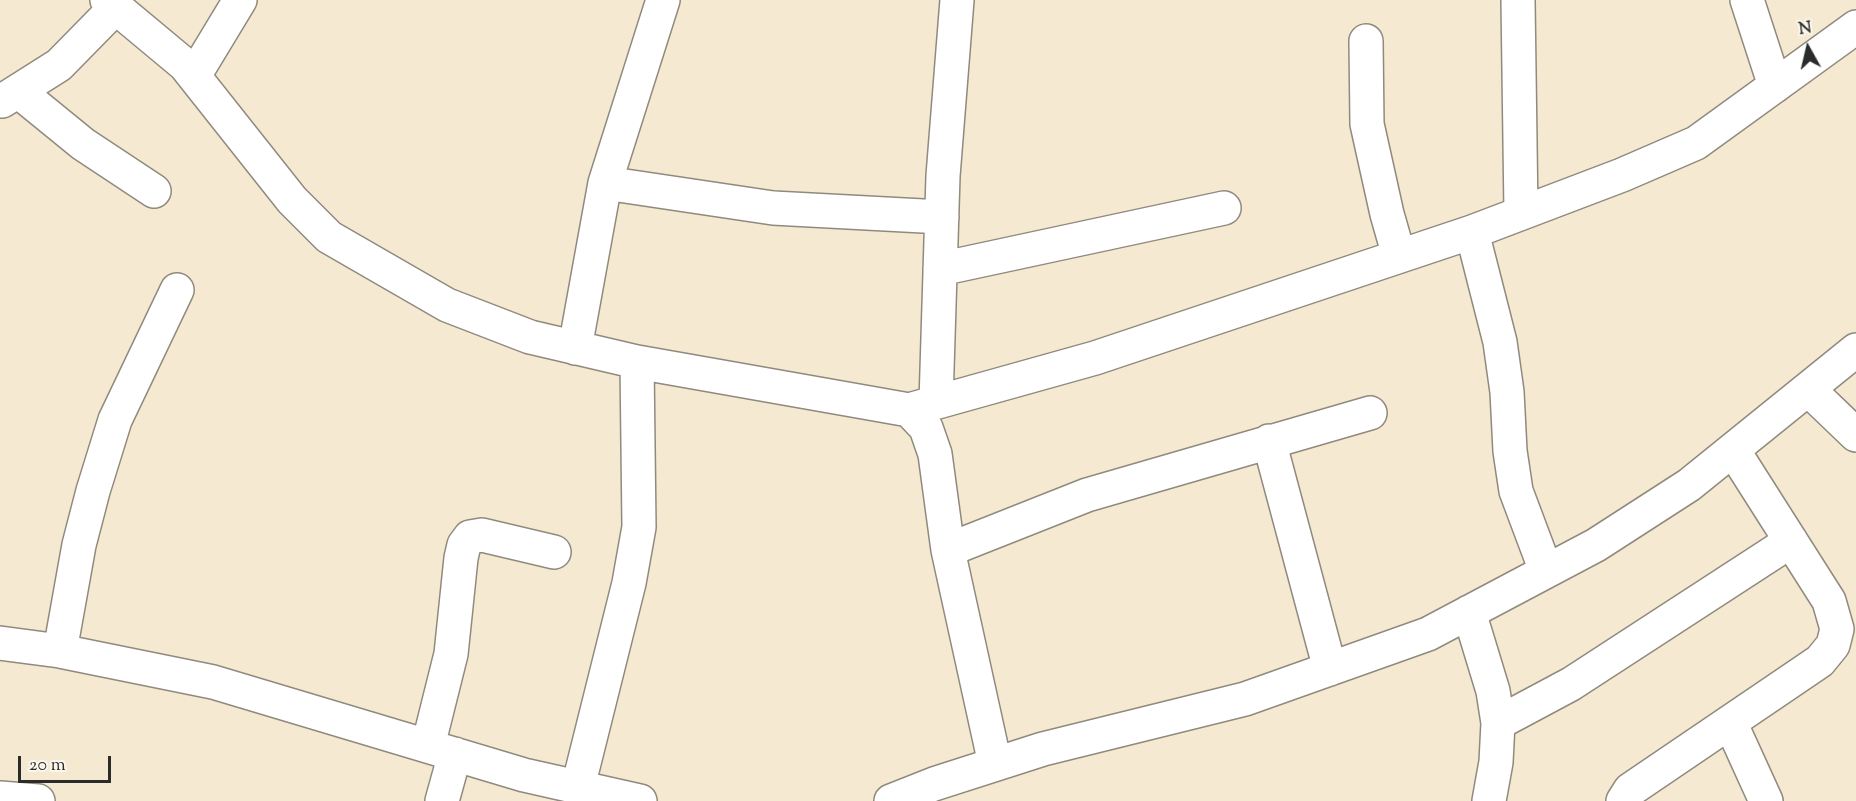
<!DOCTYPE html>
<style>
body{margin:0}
#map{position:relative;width:1856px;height:801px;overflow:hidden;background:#f6e9d2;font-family:"Sorts Mill Goudy",serif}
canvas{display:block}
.north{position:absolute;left:1778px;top:18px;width:60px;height:60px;-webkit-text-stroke:4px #fbf7ec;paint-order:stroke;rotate:352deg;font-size:16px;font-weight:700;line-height:24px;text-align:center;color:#2b2b2b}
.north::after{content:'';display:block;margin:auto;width:21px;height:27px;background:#2b2b2b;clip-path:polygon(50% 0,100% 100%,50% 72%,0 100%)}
.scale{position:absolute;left:18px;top:756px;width:93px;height:27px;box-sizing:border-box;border:3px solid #2b2b2b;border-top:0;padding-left:8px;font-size:18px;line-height:21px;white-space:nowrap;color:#2b2b2b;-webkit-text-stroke:4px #fbf7ec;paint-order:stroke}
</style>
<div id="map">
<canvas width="1856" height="801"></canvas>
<div class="north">N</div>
<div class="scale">20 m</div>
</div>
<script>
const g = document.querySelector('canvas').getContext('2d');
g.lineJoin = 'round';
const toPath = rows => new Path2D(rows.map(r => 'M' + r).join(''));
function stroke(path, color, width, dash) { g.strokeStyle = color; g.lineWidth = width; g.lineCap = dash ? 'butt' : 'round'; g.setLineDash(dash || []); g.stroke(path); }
const street = toPath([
 [107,0,185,65,292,200,329,237,447,305,530,337,637,362,909,410,926,428,935,454,948,550,995,764],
 [1518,0,1521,213],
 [1747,0,1775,86],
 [1366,41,1367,124,1387,214,1399,256],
 [194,76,240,0],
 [18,91,83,144,154,191],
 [2,101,59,65,116,7],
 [605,183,773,208,942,217],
 [1472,232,1500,342,1507,392,1510,451,1516,491,1546,571],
 [940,269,1224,208],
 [575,348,605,183,663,0],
 [1808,389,1856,435],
 [936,402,943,176,957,0],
 [909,410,1095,358,1472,232,1622,175,1696,143,1856,27],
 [1269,441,1330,669],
 [948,550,1087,495,1370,413],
 [1469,612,1493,691,1498,723,1496,762,1489,801],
 [0,643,60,651,213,682,524,775,640,801],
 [60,651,79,545,93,491,115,420,177,290],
 [1730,722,1766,801],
 [1498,723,1571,684,1791,541],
 [428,746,451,654,461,558,464,545,470,537,482,535,554,552],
 [578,787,629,583,639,527,637,362],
 [0,798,38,801],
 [442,801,455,754],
 [891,801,934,784,1043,749,1245,699,1428,634,1596,545,1689,485,1856,350],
 [1623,801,1630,790,1820,661,1833,645,1837,629,1829,601,1733,450]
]);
stroke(street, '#908a7e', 36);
stroke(street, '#fff', 33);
</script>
